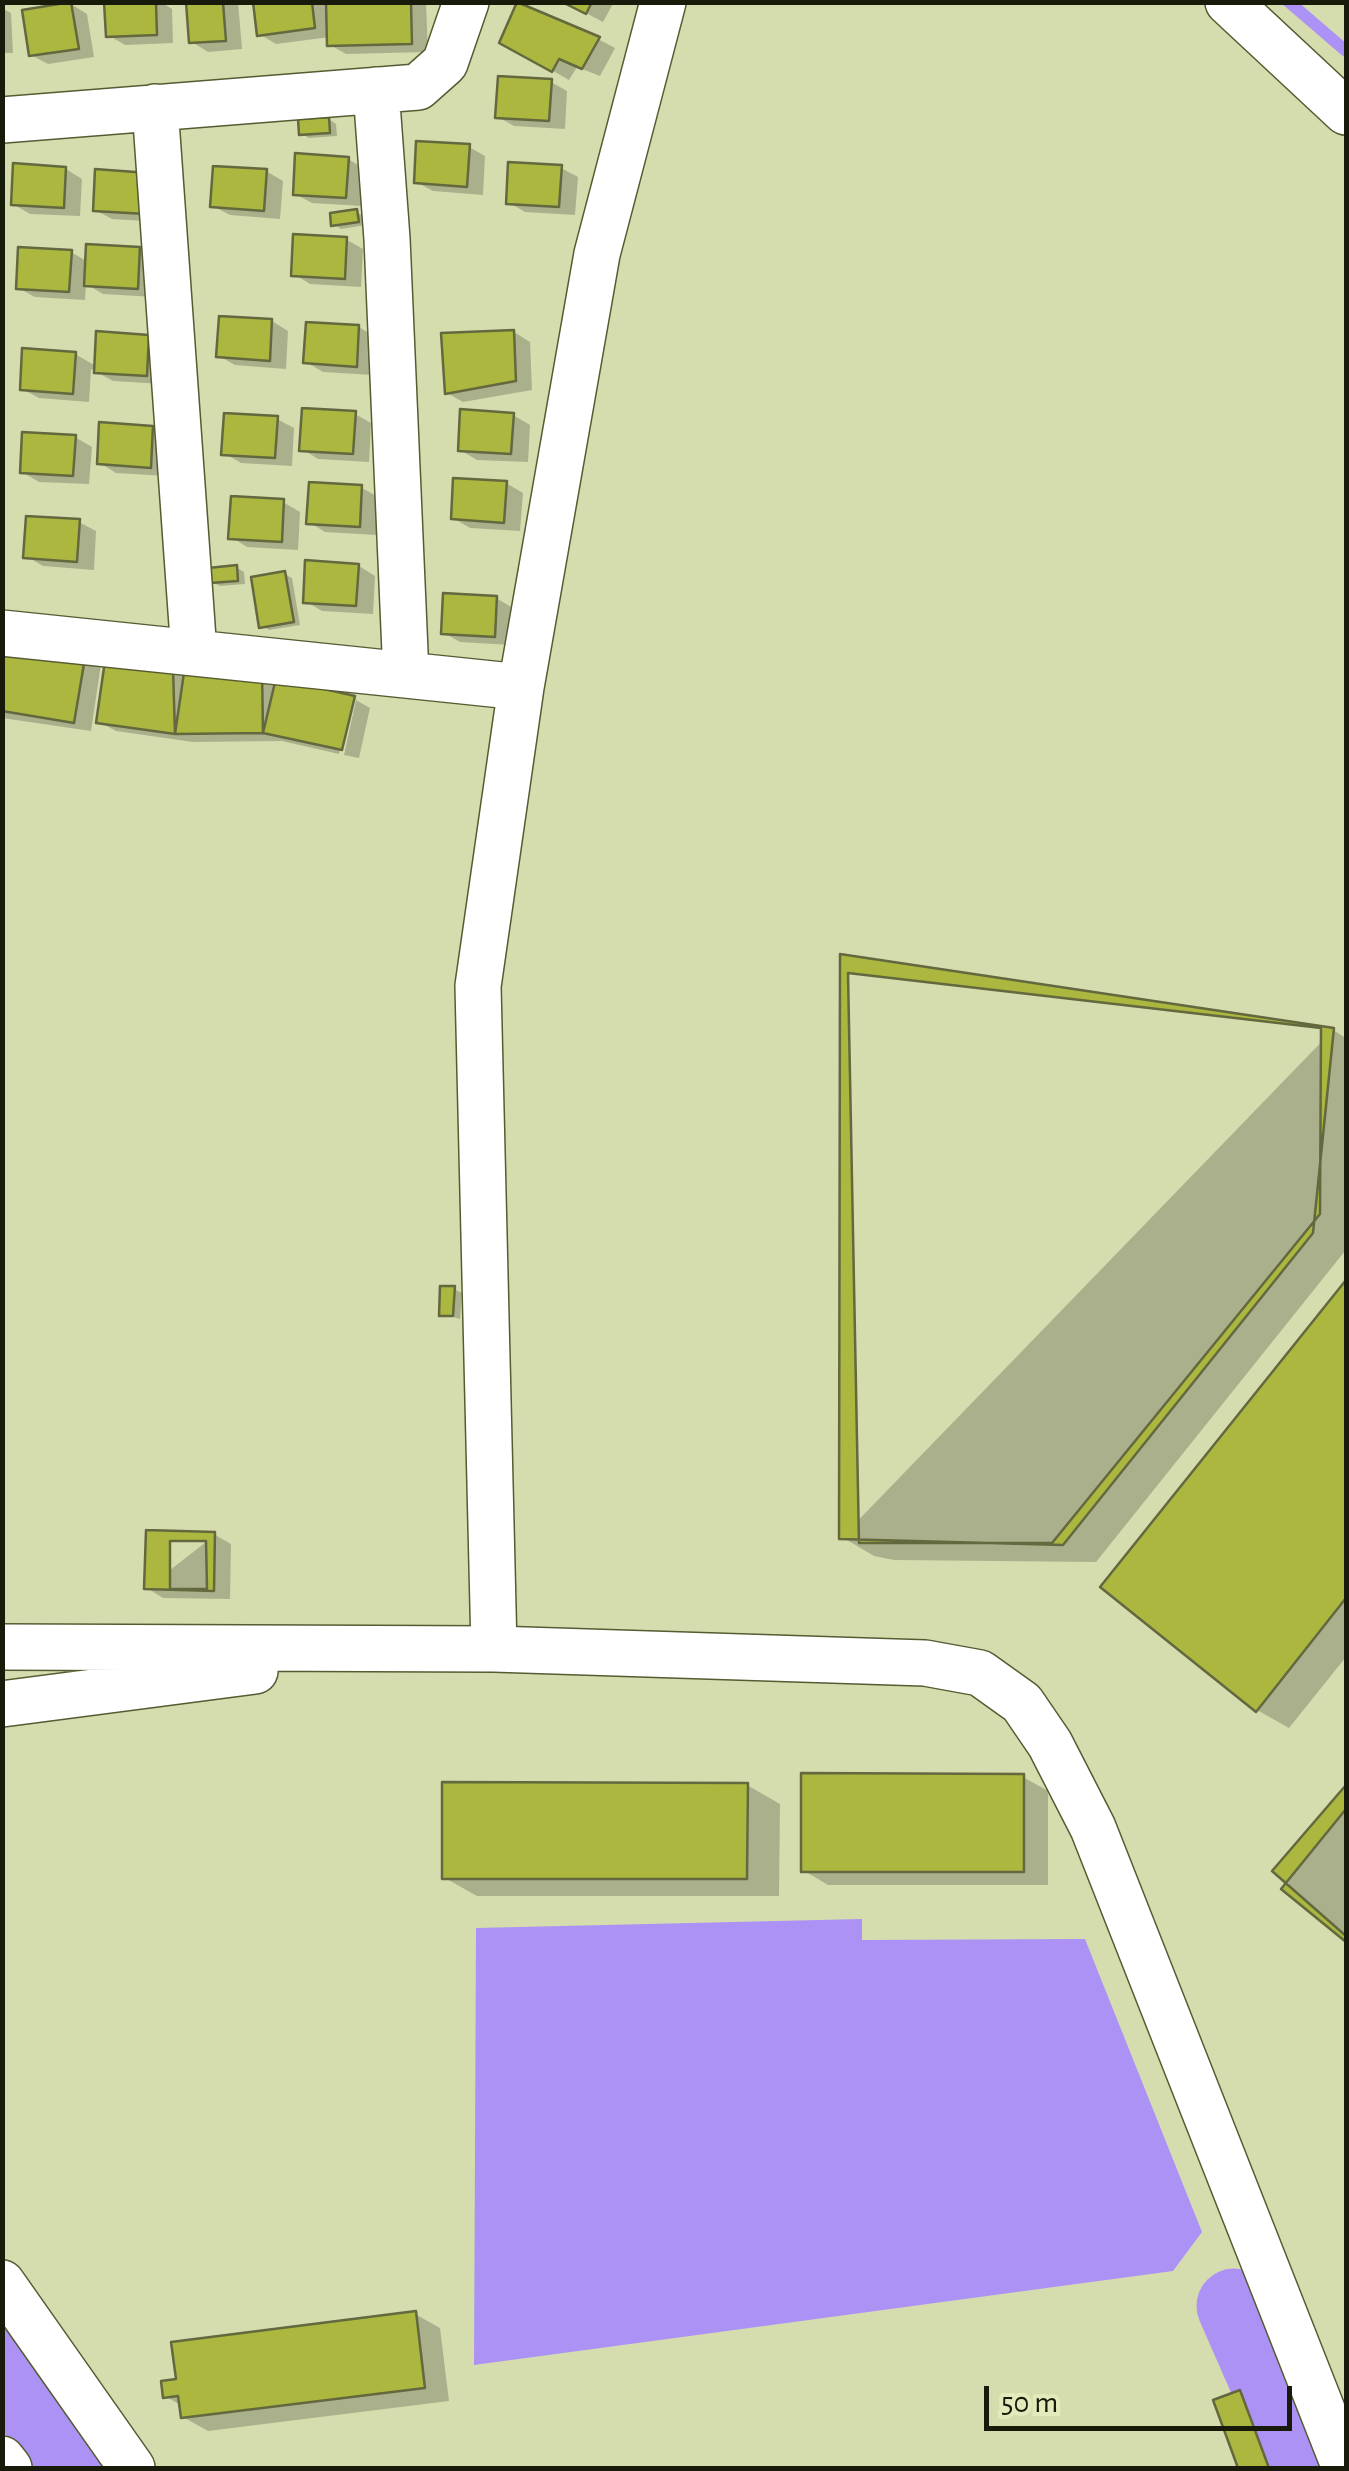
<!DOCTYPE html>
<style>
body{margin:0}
#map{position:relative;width:1349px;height:2471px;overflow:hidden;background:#d5ddaf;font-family:"Alegreya Sans",sans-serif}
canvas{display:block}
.frame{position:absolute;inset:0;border:5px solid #191b0a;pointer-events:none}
.scale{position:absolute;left:984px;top:2386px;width:308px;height:45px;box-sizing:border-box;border:5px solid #191b0a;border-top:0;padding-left:12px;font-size:30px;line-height:35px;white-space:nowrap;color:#191b0a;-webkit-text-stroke:8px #e3eabb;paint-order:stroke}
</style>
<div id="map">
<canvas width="1349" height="2471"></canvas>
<div class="frame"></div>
<div class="scale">50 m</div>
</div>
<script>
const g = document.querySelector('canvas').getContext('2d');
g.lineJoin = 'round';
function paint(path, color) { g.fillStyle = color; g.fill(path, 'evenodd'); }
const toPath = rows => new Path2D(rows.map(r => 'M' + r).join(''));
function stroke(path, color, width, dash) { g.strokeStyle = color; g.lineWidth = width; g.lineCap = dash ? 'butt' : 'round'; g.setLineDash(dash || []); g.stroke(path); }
paint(toPath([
 [862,1919,862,1940,1085,1939,1202,2232,1173,2271,474,2365,476,1928]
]), '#ad92f6');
paint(toPath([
 [106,2,161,2,172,9,173,43,125,45,108,35],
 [189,2,238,2,242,49,208,52,192,42],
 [255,2,426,2,428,52,346,54,330,45,330,37,276,44,259,34],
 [565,2,614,2,603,22],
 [71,4,87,14,94,57,48,64,31,55],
 [2,8,11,13,13,53,2,53],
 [598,39,615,48,600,76,577,67,569,80,502,42],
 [551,82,567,91,565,129,514,126,498,117],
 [329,119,336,124,337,136,309,138,302,134],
 [469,147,485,156,483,195,433,191,416,182],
 [348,159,365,169,362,206,312,203,295,194],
 [561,168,578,177,575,215,525,212,508,202],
 [66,169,82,179,80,216,30,214,13,204],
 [266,171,283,181,280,219,230,215,213,206],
 [97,172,162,222,112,219,95,210],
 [356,212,364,216,366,225,341,229,333,224],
 [347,240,363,249,361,287,310,284,294,274],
 [139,250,156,259,154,297,103,294,86,284,85,300,35,297,18,288,71,252,88,262],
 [272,321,288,331,286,369,235,365,219,356],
 [359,327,375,337,373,375,323,372,306,362],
 [514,332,530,342,532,390,463,402,447,393],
 [149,337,165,347,163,384,113,381,91,369,89,402,39,398,22,389,75,354,96,366],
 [355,414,371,423,369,462,318,459,302,449],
 [513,415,530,425,528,462,477,460,460,450],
 [277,419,294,428,292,466,241,463,224,453],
 [153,428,169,438,167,476,116,473,100,463],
 [75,437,92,447,89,484,39,482,22,472],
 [506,483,523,493,520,531,470,528,453,518],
 [362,488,378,497,376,535,325,532,309,522],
 [283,502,300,512,298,550,247,547,231,537],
 [79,522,96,531,94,570,43,566,26,556],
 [359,566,375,576,373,614,322,611,305,601],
 [237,568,244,572,245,584,220,586,212,582],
 [284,574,292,578,300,625,269,630,262,626],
 [496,598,513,608,511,645,460,642,444,633],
 [2,642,101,664,91,731,2,718],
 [109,650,354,698,356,700,351,700,339,754,282,741,193,742,116,731,99,722],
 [356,700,370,708,359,758,344,755],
 [1333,1030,1346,1038,1345,1251,1096,1562,894,1560,874,1556,842,1537],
 [1346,1284,1346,1657,1289,1728,1257,1710,1103,1587],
 [454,1289,462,1293,460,1319,442,1314],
 [215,1535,231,1544,230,1599,163,1598,147,1588],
 [1023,1777,1048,1791,1048,1885,828,1885,803,1870],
 [747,1785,780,1804,779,1896,477,1896,445,1878],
 [1346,1789,1346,1939,1284,1889,1289,1883,1275,1870],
 [415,2314,440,2328,449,2401,208,2431,183,2417,182,2406,165,2396],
 [1240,2393,1257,2403,1281,2468,1241,2468,1216,2402]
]), '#0003');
stroke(toPath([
 [1289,2,1346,51]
]), '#ad92f6', 12);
stroke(toPath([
 [1234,2306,1305,2468],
 [2,2358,71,2468]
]), '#ad92f6', 75);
const building = toPath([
 [71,2,79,49,29,56,22,10,71,2],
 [104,2,156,2,157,35,106,37,104,2],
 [186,2,223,2,226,41,189,43,186,2],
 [253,2,312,2,315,28,257,36,253,2],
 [326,2,411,2,412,44,327,46,326,2],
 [517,2,600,37,582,69,559,59,552,72,499,43,517,2],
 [562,2,592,2,586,14,562,2],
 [498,76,552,79,549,121,495,118,498,76],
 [329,117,330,133,299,135,298,119,329,117],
 [416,141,470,144,467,187,414,183,416,141],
 [295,153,349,157,346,198,293,195,295,153],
 [508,162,562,165,559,207,506,204,508,162],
 [13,163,66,167,64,208,11,205,13,163],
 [213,166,267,169,264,211,210,207,213,166],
 [95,169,149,173,146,214,93,211,95,169],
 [357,209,359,222,331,226,330,213,357,209],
 [293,234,347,237,345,279,291,276,293,234],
 [86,244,140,247,138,289,84,286,86,244],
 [18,247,72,250,69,292,16,289,18,247],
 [219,316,272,319,270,361,216,357,219,316],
 [306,322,359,325,357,367,303,363,306,322],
 [514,330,516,381,445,394,441,333,514,330],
 [96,331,149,335,147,376,94,373,96,331],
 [22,348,76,352,73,394,20,390,22,348],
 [302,408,356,411,353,454,299,451,302,408],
 [460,409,514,413,511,454,458,451,460,409],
 [224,413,278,416,275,458,221,455,224,413],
 [99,422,153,426,151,468,97,464,99,422],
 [22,432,76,435,73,476,20,473,22,432],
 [453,478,507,481,504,523,451,519,453,478],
 [309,482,362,485,360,527,306,524,309,482],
 [231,496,284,499,282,542,228,539,231,496],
 [26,516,80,519,77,562,23,558,26,516],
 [305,560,359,564,356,606,303,603,305,560],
 [237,565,238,581,210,583,208,568,237,565],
 [285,571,294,622,259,628,251,577,285,571],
 [443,593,497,596,495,637,441,634,443,593],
 [2,639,86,652,74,723,2,711,2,639],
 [107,647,186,659,175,734,96,723,107,647],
 [262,667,263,733,175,734,173,668,262,667],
 [276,678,355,696,342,750,263,733,276,678],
 [840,954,1334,1028,1313,1233,1063,1545,839,1539,840,954],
 [848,973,1321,1028,1320,1214,1052,1543,859,1543,848,973],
 [1346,1280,1346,1598,1256,1712,1100,1587,1346,1280],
 [440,1286,455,1286,453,1316,439,1316,440,1286],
 [146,1530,215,1532,214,1591,144,1589,146,1530],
 [170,1541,206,1541,207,1589,170,1589,170,1541],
 [801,1773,1024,1774,1024,1872,801,1872,801,1773],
 [442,1782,748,1783,747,1879,442,1879,442,1782],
 [1346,1785,1346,1936,1272,1871,1346,1785],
 [1346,1809,1346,1942,1281,1889,1346,1809],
 [416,2311,425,2388,181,2418,178,2396,163,2398,161,2381,176,2379,171,2342,416,2311],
 [1240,2390,1269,2468,1238,2468,1213,2400,1240,2390]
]);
paint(building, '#abb73e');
stroke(building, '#63683f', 2.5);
const minor = toPath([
 [1228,2,1346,112],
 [376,90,387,239,406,675],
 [155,107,194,653],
 [2,120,418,87,445,63,466,2],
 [2,633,521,687],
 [2,1647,494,1649,925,1663,980,1673,1022,1703,1050,1744,1093,1828,1345,2468],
 [494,1649,478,986,521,687,597,254,663,2],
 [2,1704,255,1671],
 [2,2283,132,2468],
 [2,2459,9,2468]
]);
stroke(minor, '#565b32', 48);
stroke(minor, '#fff', 45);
</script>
